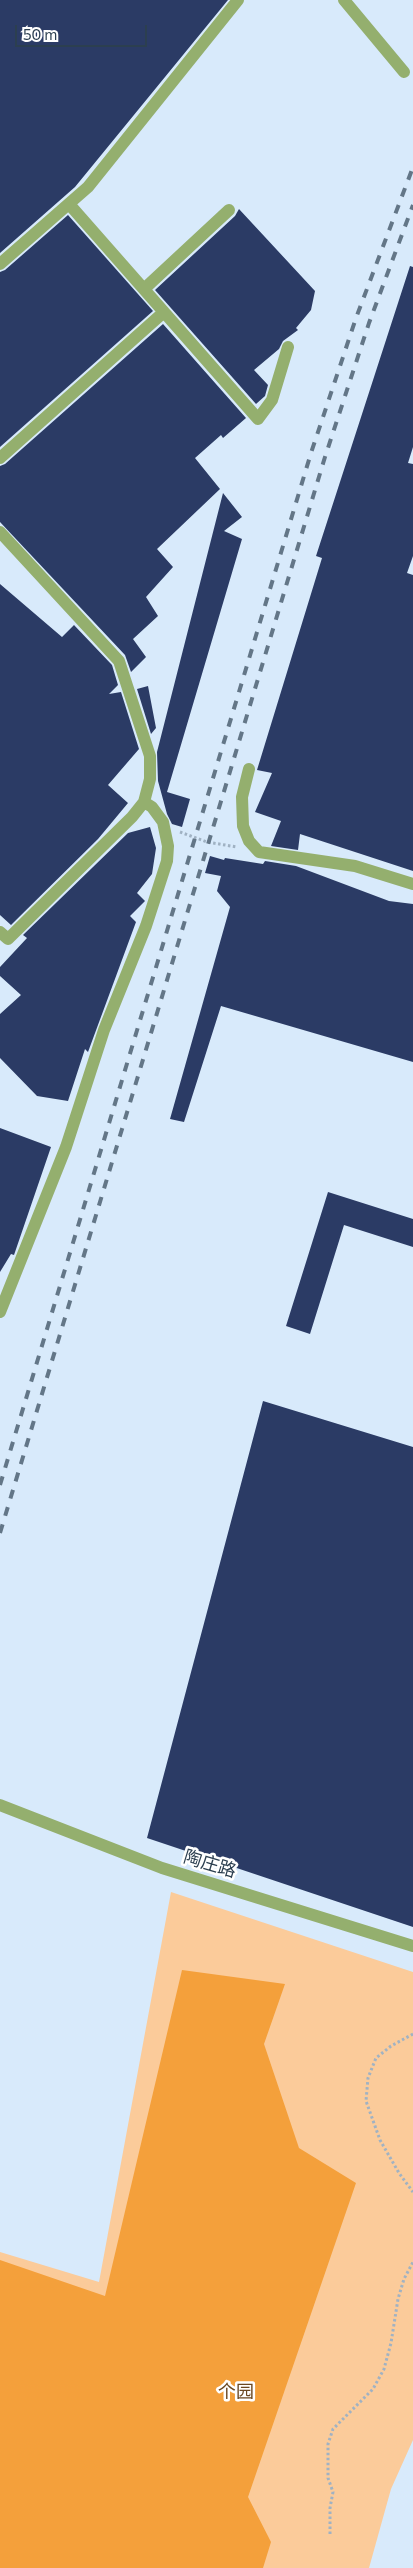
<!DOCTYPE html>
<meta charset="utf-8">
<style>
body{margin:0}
#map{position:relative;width:413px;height:2568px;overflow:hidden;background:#d8eafb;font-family:Commissioner,sans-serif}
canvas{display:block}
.scale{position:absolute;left:15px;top:25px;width:132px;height:22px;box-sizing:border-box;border:2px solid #2c3f50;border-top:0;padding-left:6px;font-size:15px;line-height:18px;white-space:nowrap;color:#2c3f50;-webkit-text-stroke:4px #fff;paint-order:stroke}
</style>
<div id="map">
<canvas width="413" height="2568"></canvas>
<div class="scale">50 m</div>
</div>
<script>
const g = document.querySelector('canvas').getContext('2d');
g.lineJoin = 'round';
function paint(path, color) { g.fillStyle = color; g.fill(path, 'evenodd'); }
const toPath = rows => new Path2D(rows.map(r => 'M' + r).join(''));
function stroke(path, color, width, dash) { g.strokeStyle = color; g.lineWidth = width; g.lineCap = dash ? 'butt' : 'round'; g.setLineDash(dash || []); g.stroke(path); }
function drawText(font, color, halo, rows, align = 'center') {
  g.font = font + ' Commissioner,"Noto Sans SC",sans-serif'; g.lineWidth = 5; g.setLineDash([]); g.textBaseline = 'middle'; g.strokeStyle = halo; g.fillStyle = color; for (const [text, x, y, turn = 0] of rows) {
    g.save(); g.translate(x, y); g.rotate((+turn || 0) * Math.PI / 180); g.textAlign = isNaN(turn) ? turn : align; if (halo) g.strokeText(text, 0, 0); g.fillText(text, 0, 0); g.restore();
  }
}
paint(toPath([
 [171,1892,413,1972,413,2440,391,2489,369,2568,0,2568,0,2252,99,2282]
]), '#fbcb9a');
paint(toPath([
 [182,1970,285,1984,264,2044,299,2148,356,2183,248,2497,271,2542,263,2568,0,2568,0,2260,105,2296]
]), '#f4a03b');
paint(toPath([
 [0,0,228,0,75,187,0,253],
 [239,209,315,291,311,310,296,328,298,330,283,341,279,349,254,370,268,385,265,396,256,404,155,290,235,216],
 [68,215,153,311,0,447,0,272,5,270],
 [410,266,413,267,413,447,408,463,413,464,413,556,407,573,413,575,413,871,300,834,298,850,271,846,281,821,255,812,272,773,257,770,322,558,316,556],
 [163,324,246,418,223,438,221,435,195,458,220,489,157,549,173,567,146,597,158,616,133,639,146,657,131,672,125,655,0,522,0,466,5,464],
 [223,493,242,517,224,531,242,539,167,792,190,799,182,827,172,824,167,814,158,781,157,752],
 [0,584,62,637,74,625,112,665,118,685,109,694,121,692,139,749,108,785,128,803,98,839,11,925,0,915],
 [148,686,156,728,151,734,137,689],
 [150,827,156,848,152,874,137,893,145,901,130,916,136,922,88,1052,85,1049,68,1101,37,1096,0,1058,0,1014,21,995,0,976,0,967,27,938,23,935,128,833],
 [210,856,224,860,225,858,263,864,265,861,296,866,389,901,413,904,413,1062,221,1006,184,1122,170,1119,230,907,217,891,221,876,205,873],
 [0,1128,51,1147,14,1255,11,1254,0,1272],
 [328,1192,413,1219,413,1247,344,1225,310,1334,286,1326],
 [263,1401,413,1447,413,1927,147,1838]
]), '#2b3b65');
stroke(toPath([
 [180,832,207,842,237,847],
 [413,2034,391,2046,376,2058,368,2078,366,2101,380,2140,399,2173,413,2192],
 [330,2534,330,2508,333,2492,328,2478,328,2444,333,2429,373,2389,384,2369,391,2343,398,2299,404,2279,413,2262]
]), '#a0b2c3', 3, [2.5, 2.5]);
stroke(toPath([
 [344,0,404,72],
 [69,204,258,419,272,400,288,347],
 [0,264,88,187,238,0],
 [144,289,229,210],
 [0,458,164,312],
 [0,532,119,661,150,756,150,779,144,802,132,817,8,939,0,932],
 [249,769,242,797,243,826,249,841,259,852,355,866,413,884],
 [0,1312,66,1147,104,1030,146,926,167,861,168,846,163,822,152,807,144,802],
 [0,1805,162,1868,413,1946]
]), '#94af6e', 12);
stroke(toPath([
 [0,1485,311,453,356,318,413,167],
 [0,1533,325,457,369,323,413,205]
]), '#637687', 4, [9, 9]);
drawText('18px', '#2c3f50', '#fff', [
 ["陶庄路",210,1864,17]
]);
drawText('18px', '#6b4822', '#fff', [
 ["个园",236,2392]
]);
</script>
